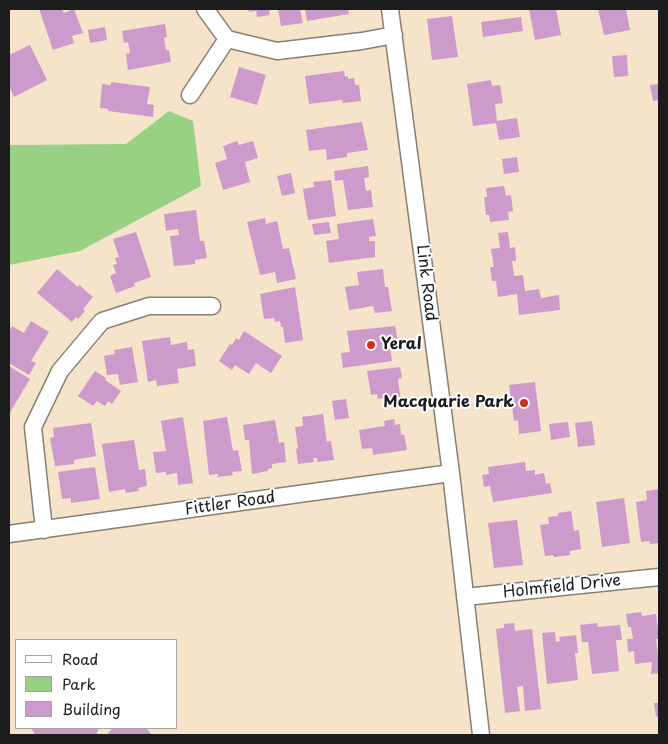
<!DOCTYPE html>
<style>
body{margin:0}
#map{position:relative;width:668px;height:744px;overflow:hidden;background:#f5e3ca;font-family:"Playpen Sans",sans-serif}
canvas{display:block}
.frame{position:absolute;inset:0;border:10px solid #1c1c1c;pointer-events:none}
.legend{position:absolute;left:15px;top:639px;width:162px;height:90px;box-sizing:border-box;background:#fff;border:1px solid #a4a4a4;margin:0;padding:6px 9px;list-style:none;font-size:15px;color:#1c1c1c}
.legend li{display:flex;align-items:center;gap:10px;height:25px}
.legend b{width:25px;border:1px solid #a4a4a4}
</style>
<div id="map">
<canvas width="668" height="744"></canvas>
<div class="frame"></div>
<ul class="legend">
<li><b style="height:6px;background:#fff"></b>Road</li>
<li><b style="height:14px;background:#99d184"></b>Park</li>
<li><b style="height:14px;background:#cd9acc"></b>Building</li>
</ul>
</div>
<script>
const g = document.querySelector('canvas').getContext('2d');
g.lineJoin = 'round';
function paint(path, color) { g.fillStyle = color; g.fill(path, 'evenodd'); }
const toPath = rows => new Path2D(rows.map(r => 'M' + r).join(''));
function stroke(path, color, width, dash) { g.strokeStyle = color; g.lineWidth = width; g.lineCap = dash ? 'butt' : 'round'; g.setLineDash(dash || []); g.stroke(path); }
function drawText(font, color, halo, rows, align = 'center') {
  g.font = font + ' "Playpen Sans",sans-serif'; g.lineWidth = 4; g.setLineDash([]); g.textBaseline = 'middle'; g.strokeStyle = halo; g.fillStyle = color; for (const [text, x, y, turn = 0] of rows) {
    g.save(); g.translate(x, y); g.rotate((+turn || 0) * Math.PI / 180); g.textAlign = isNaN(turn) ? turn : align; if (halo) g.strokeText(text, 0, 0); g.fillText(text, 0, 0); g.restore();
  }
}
paint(toPath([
 [169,111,193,121,201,186,80,251,9,265,9,145,126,144]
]), '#99d184');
paint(toPath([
 [39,9,62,9,64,13,74,9,83,33,72,36,74,43,53,50],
 [248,9,269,9,270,15,257,17,256,11,249,12],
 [278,9,300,9,303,23,281,26],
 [305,9,348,9,349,14,307,21],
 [529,9,556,9,561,35,535,40],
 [598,9,626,9,630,30,604,35],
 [452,16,458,57,432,60,427,19],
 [521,17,523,31,483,37,481,22],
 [165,24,167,37,164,38,166,50,169,50,171,62,128,70,126,54,130,53,128,42,124,43,122,31],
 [105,27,107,40,90,43,88,30],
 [30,45,47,80,14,97,9,86,9,55],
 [627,55,628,76,614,77,612,56],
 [239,67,266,75,257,105,230,97],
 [344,71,345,77,348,76,348,79,354,78,355,85,359,85,361,101,343,103,342,100,309,104,305,76],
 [491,80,492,86,500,85,503,103,495,104,497,121,517,118,520,137,499,140,496,123,473,126,467,84],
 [111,82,150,87,147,104,154,105,153,117,108,111,108,109,100,108,102,84,111,85],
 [659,84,659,100,653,101,650,85],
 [362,122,368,150,347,153,347,157,327,160,326,149,309,151,306,130],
 [237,141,239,145,253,141,258,158,245,162,250,182,223,190,215,163,227,159,223,146],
 [517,157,519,172,504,174,502,159],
 [368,166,369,177,364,178,366,191,371,190,373,207,348,210,343,180,335,181,334,171],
 [291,173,295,193,282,196,277,176],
 [331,180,336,216,308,220,303,189,314,187,313,182],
 [504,186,506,196,511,195,513,211,508,212,509,220,490,222,489,215,486,215,484,197,487,197,486,188],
 [196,210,200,241,204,241,207,258,195,260,195,264,174,266,170,236,179,235,178,229,166,231,164,214],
 [265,218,266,224,277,221,283,249,289,248,296,279,277,283,275,272,260,275,247,222],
 [373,219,376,236,369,237,369,241,375,241,375,257,329,263,326,241,339,239,337,224],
 [329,222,331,233,314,235,312,224],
 [136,232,151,277,134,283,135,286,116,293,110,276,116,273,113,265,117,264,115,258,119,257,113,239],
 [508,232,510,248,515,247,516,261,512,261,514,276,523,275,525,291,539,289,541,298,559,295,560,310,519,315,517,294,498,297,496,281,492,281,490,267,494,267,491,249,500,248,498,233],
 [57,269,78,287,79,285,93,297,83,309,85,311,78,319,76,317,72,322,37,293],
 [383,269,385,287,388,287,392,311,375,313,373,306,349,310,345,287,359,285,357,272],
 [295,287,303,340,285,343,283,327,281,327,280,321,275,322,274,318,264,319,260,294],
 [31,321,49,332,31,361,36,363,29,375,9,363,9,332,12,326,24,333],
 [395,326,398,341,392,342,392,347,390,348,392,361,343,368,341,353,350,352,347,331],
 [244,331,282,356,271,373,256,363,249,374,235,365,232,370,219,361,230,344,232,345,236,338,239,340],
 [170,337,171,345,187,342,188,350,194,349,196,366,177,369,179,383,157,386,156,380,148,382,142,341],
 [132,347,138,382,120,385,118,374,107,375,104,356,115,354,114,350],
 [9,366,30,379,9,414],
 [400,367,402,378,398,379,401,402,384,404,383,398,378,399,377,394,371,395,367,371],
 [95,371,106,378,105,380,121,391,112,404,108,401,105,406,97,401,93,406,78,396],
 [535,382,541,431,519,434,518,420,514,421,509,385],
 [346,399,349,418,335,420,332,401],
 [323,414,327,442,331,441,334,460,317,462,317,458,313,458,314,462,298,464,296,449,298,448,295,427,303,426,302,417],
 [183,417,193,483,178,485,177,473,166,475,166,472,156,473,153,452,166,451,161,421],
 [227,417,233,451,238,450,242,471,232,472,233,475,218,477,218,474,209,475,203,421],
 [394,419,395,425,400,424,401,435,404,434,407,450,373,455,372,448,362,449,359,430,385,426,384,421],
 [275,420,279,443,284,442,286,462,272,464,272,468,268,469,268,471,252,474,249,440,245,440,243,425],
 [592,421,595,445,578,447,575,423],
 [568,422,570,437,551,440,549,424],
 [91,423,96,456,74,460,74,464,55,466,50,438,54,437,53,428],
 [134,440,139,470,145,469,147,486,138,488,139,491,126,493,125,489,109,492,102,444],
 [525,462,526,471,535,470,535,475,544,473,546,484,550,483,552,493,493,502,490,486,484,487,482,475,489,474,488,467],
 [95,467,100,499,71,503,71,498,62,499,58,472],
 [659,489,659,543,650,544,649,541,641,542,636,502,647,500,646,491],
 [624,498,630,543,602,547,596,502],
 [571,511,574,531,579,530,581,549,570,551,570,555,554,557,553,555,545,556,540,525,549,524,548,517,558,516,558,513],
 [517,520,523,565,494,568,488,523],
 [641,612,642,616,656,614,659,639,656,639,658,656,659,656,659,673,651,674,652,662,635,664,634,651,628,652,627,639,633,639,631,627,628,627,626,614],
 [514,623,515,631,532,629,541,709,525,711,523,686,517,687,520,711,505,713,496,629,504,628,504,624],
 [597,623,598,627,620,625,622,640,616,640,619,671,592,674,588,642,582,642,580,625],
 [555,632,556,642,560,641,559,637,576,635,578,653,575,653,578,680,547,684,542,633],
 [654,703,659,703,659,716,656,717],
 [31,728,99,728,96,735,35,735],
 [112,728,146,728,152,735,107,735]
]), '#cd9acc');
const minor = toPath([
 [205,9,227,39,277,51,362,41,394,35],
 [390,9,451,473,481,735],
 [190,95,227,39],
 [44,530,33,427,60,371,102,321,149,306,212,306],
 [9,534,451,473],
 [465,597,659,577]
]);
stroke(minor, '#888073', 19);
stroke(minor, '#fff', 16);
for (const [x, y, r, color] of [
 [371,345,5,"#c8321e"],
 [524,403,5,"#c8321e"]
]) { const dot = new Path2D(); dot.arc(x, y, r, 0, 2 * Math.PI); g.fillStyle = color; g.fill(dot); stroke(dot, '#fff', 2); }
drawText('16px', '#1c1c1c', '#fff', [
 ["Link Road",426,283,83],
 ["Fittler Road",230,504,-8],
 ["Holmfield Drive",562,587,-6]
]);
drawText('bold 16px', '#1c1c1c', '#fff', [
 ["Yeral",381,345],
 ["Macquarie Park",514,403,"right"]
], 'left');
</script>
